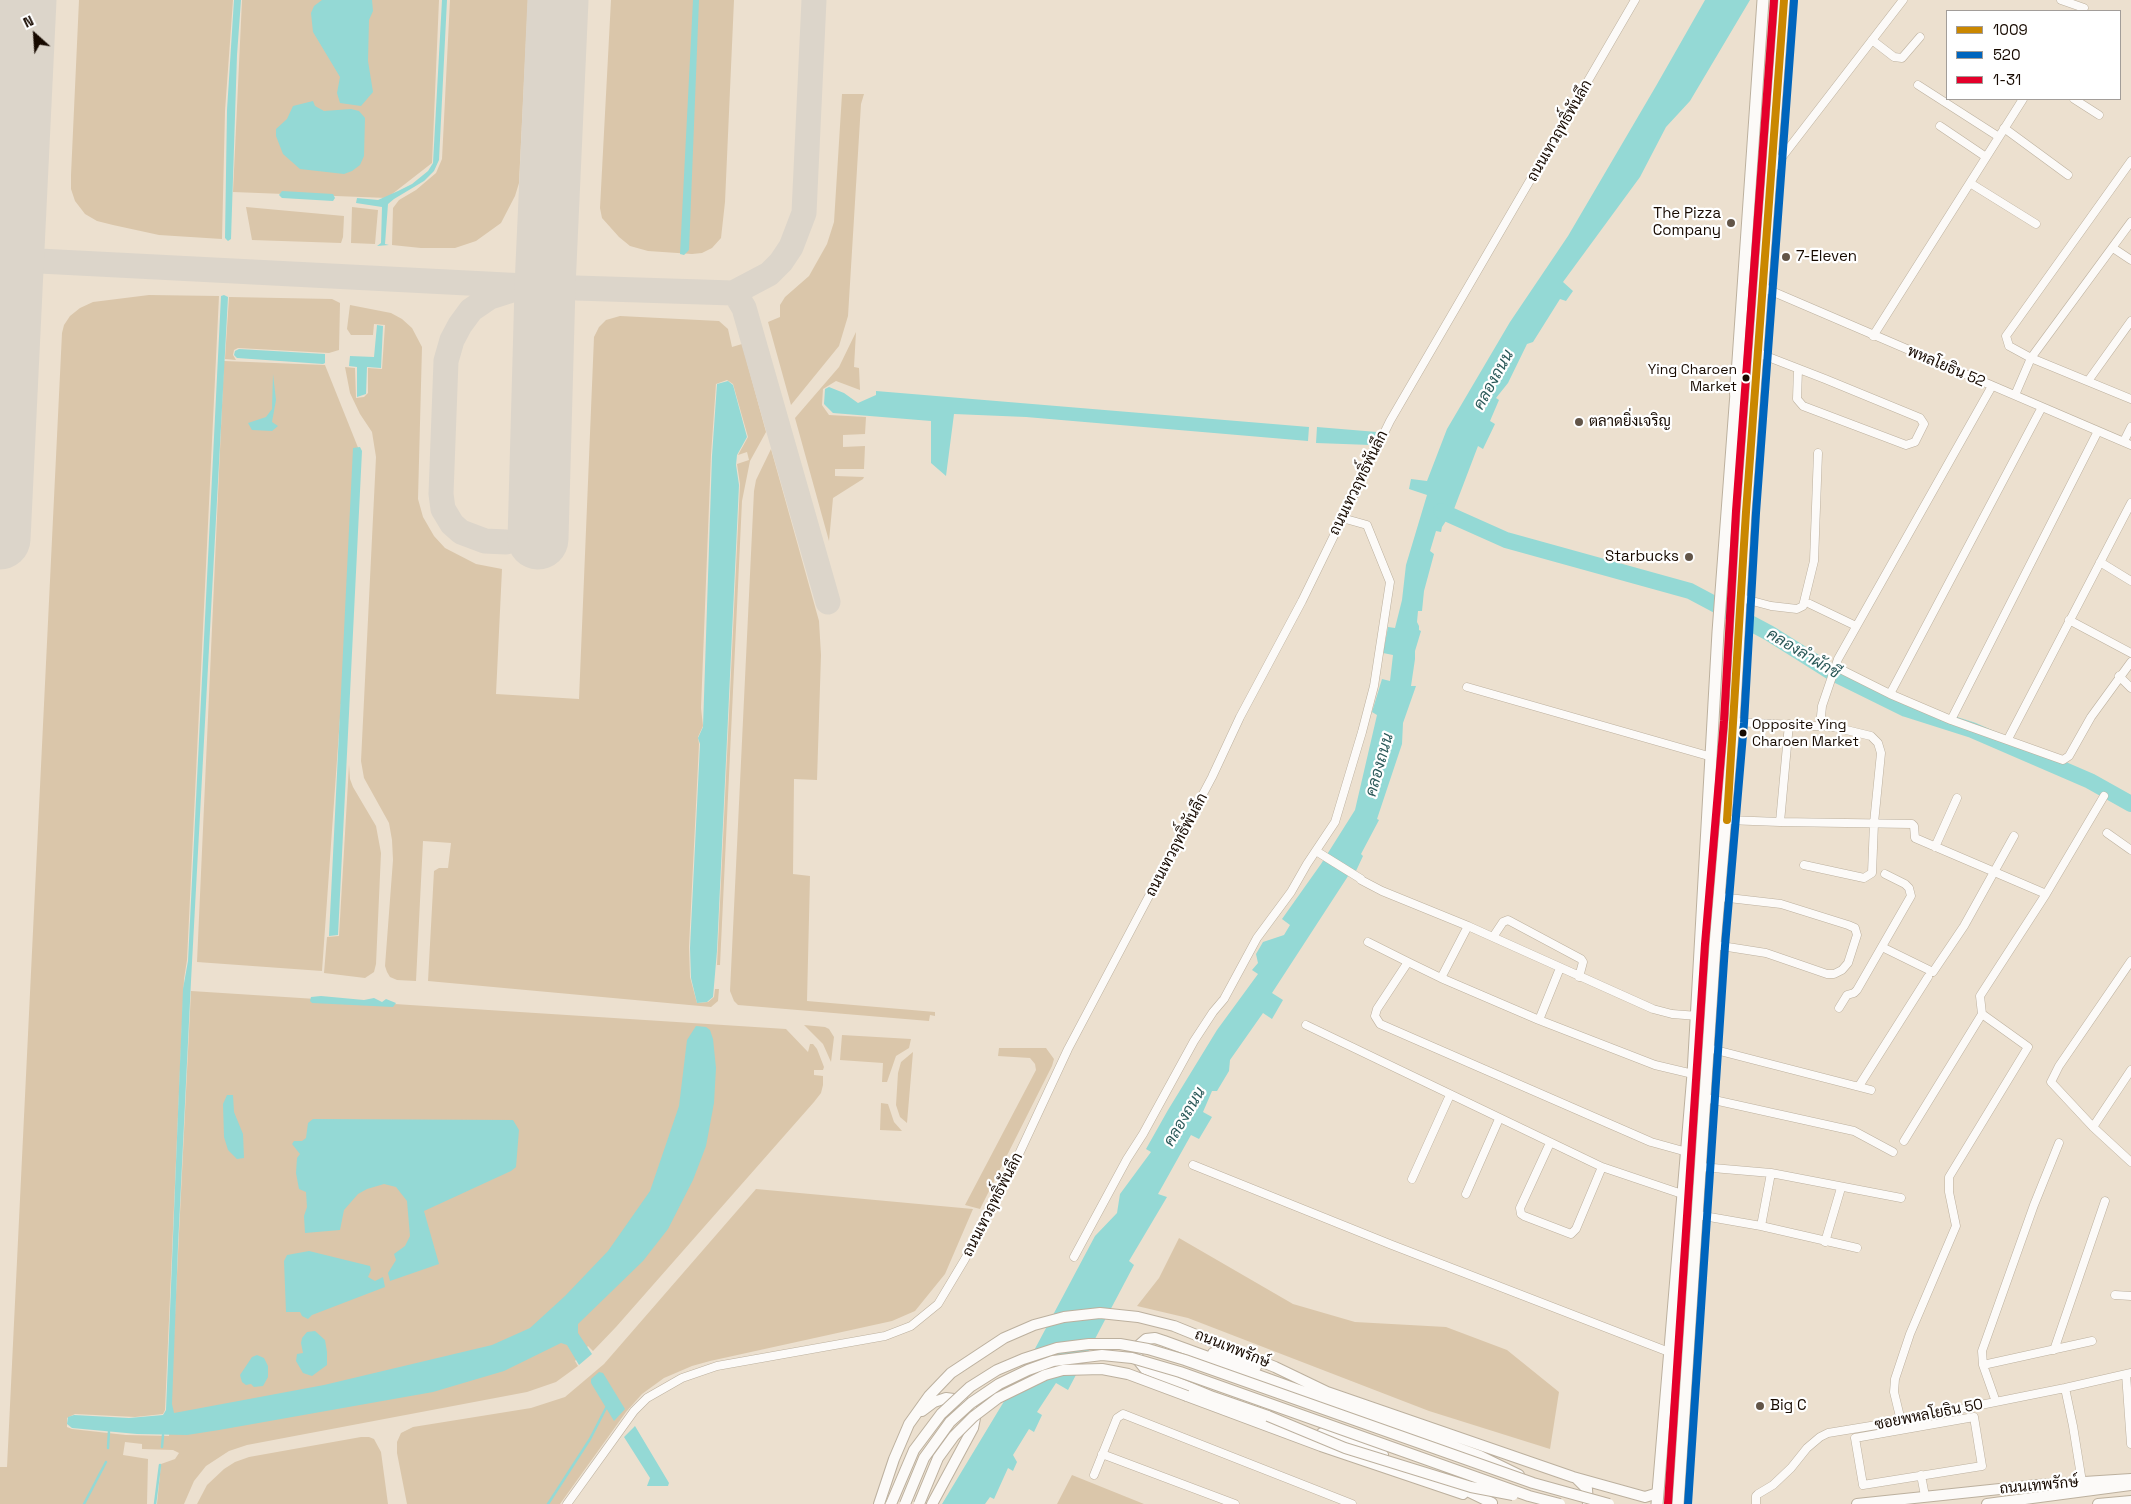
<!DOCTYPE html>
<meta charset="utf-8">
<style>
body{margin:0}
#map{position:relative;width:2131px;height:1504px;overflow:hidden;background:#ece0cf;font-family:"Space Grotesk",sans-serif}
canvas{display:block}
.legend{position:absolute;left:1946px;top:10px;width:175px;height:90px;box-sizing:border-box;background:#fff;border:1px solid #a29d99;margin:0;padding:6px 9px;list-style:none;font-size:15px;color:#170a00}
.legend li{display:flex;align-items:center;gap:10px;height:25px}
.legend b{width:25px;border:1px solid #a29d99}
.north{position:absolute;left:10px;top:10px;width:50px;height:50px;-webkit-text-stroke:4px #fff;paint-order:stroke;rotate:334deg;font-size:14px;font-weight:700;line-height:20px;text-align:center;color:#170a00}
.north::after{content:'';display:block;margin:auto;width:18px;height:22px;background:#170a00;clip-path:polygon(50% 0,100% 100%,50% 72%,0 100%)}
</style>
<div id="map">
<canvas width="2131" height="1504"></canvas>
<ul class="legend">
<li><b style="height:6px;background:#ca8700"></b>1009</li>
<li><b style="height:6px;background:#0065bd"></b>520</li>
<li><b style="height:6px;background:#e4002b"></b>1-31</li>
</ul>
<div class="north">N</div>
</div>
<script>
const g = document.querySelector('canvas').getContext('2d');
g.lineJoin = 'round';
function paint(path, color) { g.fillStyle = color; g.fill(path, 'evenodd'); }
const toPath = rows => new Path2D(rows.map(r => 'M' + r).join(''));
function stroke(path, color, width, dash) { g.strokeStyle = color; g.lineWidth = width; g.lineCap = dash ? 'butt' : 'round'; g.setLineDash(dash || []); g.stroke(path); }
function drawText(font, color, halo, rows, align = 'center') {
  g.font = font + ' "Space Grotesk",Sarabun,sans-serif'; g.lineWidth = 4.5; g.setLineDash([]); g.textBaseline = 'middle'; g.strokeStyle = halo; g.fillStyle = color; for (const [text, x, y, turn = 0] of rows) {
    g.save(); g.translate(x, y); g.rotate((+turn || 0) * Math.PI / 180); g.textAlign = isNaN(turn) ? turn : align; if (halo) g.strokeText(text, 0, 0); g.fillText(text, 0, 0); g.restore();
  }
}
paint(toPath([
 [79,0,233,0,225,111,222,239,159,235,113,225,97,221,85,214,75,201,71,189,71,175],
 [242,0,439,0,432,163,387,198,233,192],
 [450,0,528,0,519,183,515,196,501,223,476,241,455,248,421,248,392,245,393,208,399,200,416,190,436,173,442,159],
 [611,0,734,0,725,202,721,238,712,248,702,253,692,254,648,251,630,246,619,237,602,218,600,208],
 [842,94,864,94,861,104,848,316,839,346,791,405,768,322,780,317,780,305,785,297,809,276,827,244,834,222],
 [246,207,344,216,343,237,341,243,252,240],
 [352,207,378,210,375,244,351,243],
 [149,295,219,296,187,960,184,979,165,1410,163,1414,135,1417,75,1414,67,1418,67,1427,72,1429,126,1435,169,1436,191,991,786,1029,808,1052,810,1044,813,1044,817,1049,824,1067,823,1070,814,1070,814,1075,823,1076,823,1085,821,1093,814,1102,616,1327,593,1351,588,1346,575,1361,578,1366,556,1382,527,1392,247,1445,229,1451,206,1466,194,1481,184,1504,157,1504,161,1464,175,1459,179,1453,173,1450,142,1449,142,1444,125,1442,123,1455,148,1459,147,1504,0,1504,0,1467,7,1467,62,333,64,325,70,316,80,308,93,302],
 [229,297,332,299,340,303,339,350,329,353,238,348,234,350,233,355,236,360,225,359],
 [350,305,391,313,402,319,412,328,422,347,418,499,423,517,434,536,445,548,476,564,502,569,496,694,579,699,594,337,599,327,606,320,620,316,719,321,728,329,732,347,742,344,766,432,750,461,742,501,720,965,717,965,740,484,737,464,749,460,747,452,738,455,748,437,733,384,727,380,716,384,711,455,701,708,703,726,698,737,699,744,689,947,690,977,697,1003,708,1002,714,997,715,989,719,989,718,1001,711,1007,428,981,434,871,439,868,448,868,451,843,423,841,416,981,397,980,390,977,387,972,385,966,393,860,392,840,389,823,364,778,361,761,376,457,372,432,360,414,350,393,345,367,355,368,356,398,364,397,368,393,368,368,382,369,385,325,374,324,373,335,351,335,347,329],
 [856,332,854,367,859,368,860,390,836,381,823,389,822,405,829,415,866,417,865,434,843,435,843,447,865,446,864,469,835,469,835,476,864,477,863,479,833,498,829,541,795,418,839,367],
 [224,361,325,365,359,450,322,971,197,962],
 [771,449,819,621,821,655,817,780,794,779,793,874,810,876,807,1001,935,1012,935,1016,930,1015,929,1021,738,1005,734,1001,730,991,754,491,756,480],
 [349,765,350,779,353,787,376,826,381,853,376,964,374,972,365,978,324,973,327,937,339,936],
 [804,1025,825,1027,829,1029,834,1037,831,1062,823,1044],
 [842,1035,911,1039,909,1048,896,1056,887,1082,882,1082,883,1063,840,1060],
 [999,1048,1046,1048,1054,1059,1052,1066,980,1209,965,1205,1036,1070,1035,1064,1030,1058,998,1056],
 [913,1052,907,1123,900,1117,896,1105,898,1073,901,1062],
 [881,1103,888,1104,894,1122,902,1131,880,1130],
 [756,1189,973,1209,945,1274,915,1311,892,1321,710,1361,692,1366,664,1378,642,1394,626,1412,560,1504,407,1504,397,1453,397,1442,401,1433,413,1427,531,1408,565,1397,604,1364],
 [1179,1238,1293,1304,1355,1322,1446,1327,1507,1350,1559,1392,1550,1449,1429,1411,1188,1318,1137,1306,1159,1278],
 [361,1437,369,1437,374,1439,381,1452,388,1504,197,1504,207,1485,224,1469,235,1462,249,1457],
 [1072,1475,1144,1504,1057,1504]
]), '#dac6aa');
paint(toPath([
 [234,0,241,0,237,55,231,239,228,241,225,238,227,110],
 [322,0,372,0,373,11,369,20,368,61,373,92,361,106,340,103,337,93,340,77,313,32,311,13,314,6],
 [442,0,447,0,439,160,434,171,424,181,394,199,388,204,385,244,389,245,377,246,381,243,382,207,356,203,357,198,378,200,398,191,412,184,428,171,433,163],
 [693,0,699,0,689,250,684,255,680,254],
 [1705,0,1750,0,1690,101,1666,127,1640,177,1563,282,1573,291,1566,301,1560,299,1533,342,1527,344,1508,383,1496,398,1499,400,1490,421,1495,424,1483,449,1478,446,1454,509,1442,527,1441,532,1436,531,1430,551,1434,554,1424,591,1422,611,1418,611,1417,622,1419,626,1419,630,1421,631,1415,651,1415,659,1411,686,1416,686,1403,723,1402,744,1377,819,1379,820,1361,854,1363,856,1356,871,1352,870,1272,993,1283,1000,1272,1019,1263,1013,1230,1060,1229,1071,1217,1091,1212,1091,1203,1112,1212,1117,1199,1139,1191,1135,1158,1194,1167,1197,1129,1261,1134,1265,1068,1390,1056,1383,1037,1412,1042,1415,1034,1432,1029,1429,1013,1455,1017,1462,1013,1471,1008,1468,994,1499,990,1497,985,1504,942,1504,1029,1360,1095,1236,1117,1213,1120,1194,1151,1152,1146,1149,1168,1110,1217,1030,1258,974,1252,970,1258,963,1256,954,1263,942,1284,935,1290,925,1282,919,1321,864,1355,810,1377,715,1372,712,1382,679,1390,681,1393,655,1383,653,1388,627,1395,628,1402,600,1406,565,1427,495,1409,489,1411,479,1427,481,1447,429,1510,322,1568,236,1656,86],
 [313,101,315,106,324,111,351,109,359,111,365,118,364,156,360,165,352,171,344,174,300,169,283,154,276,136,276,129,287,119,293,106],
 [282,191,333,194,335,198,333,201,282,198,279,195],
 [224,295,228,297,191,981,178,1246,172,1404,174,1413,324,1385,492,1345,530,1328,565,1296,608,1251,650,1191,679,1106,687,1040,696,1026,706,1027,710,1030,713,1039,716,1068,714,1103,706,1146,693,1180,668,1229,643,1261,578,1324,578,1333,592,1354,579,1365,567,1345,561,1343,504,1371,433,1392,219,1430,187,1435,137,1434,72,1428,67,1424,68,1417,74,1415,129,1418,163,1415,166,1410,183,989,188,961,221,296],
 [377,325,383,326,381,368,367,367,366,394,357,397,357,367,349,366,350,356,374,357],
 [239,349,325,354,325,363,323,364,237,358,234,355,235,351],
 [273,374,276,400,272,422,278,426,272,431,252,430,248,423,266,417,272,409],
 [728,381,733,385,747,437,737,455,736,465,739,485,717,951,713,997,707,1002,697,1003,691,978,690,948,700,744,698,738,703,727,712,456,717,384],
 [829,387,844,393,858,403,876,395,876,391,1309,427,1308,441,1026,417,954,414,946,476,931,463,931,421,833,413,824,404,825,389],
 [1317,427,1377,432,1371,445,1316,443],
 [360,447,362,451,338,935,329,936,353,448],
 [321,996,364,1000,374,998,382,1002,386,999,396,1003,393,1007,312,1003,310,1001,311,997],
 [227,1095,233,1095,234,1112,243,1134,244,1158,237,1159,228,1150,224,1137,223,1104],
 [313,1119,513,1120,519,1130,516,1167,511,1171,424,1211,439,1264,390,1281,388,1273,396,1260,394,1254,405,1246,410,1236,407,1201,396,1187,384,1184,367,1189,358,1194,344,1210,340,1230,305,1233,304,1216,307,1207,306,1192,299,1189,296,1173,297,1158,300,1154,292,1144,294,1141,302,1141,306,1138,308,1123],
 [309,1251,370,1266,371,1270,368,1277,375,1281,383,1277,385,1287,312,1315,308,1319,302,1316,300,1312,286,1312,284,1261,287,1255],
 [315,1331,325,1340,327,1352,327,1365,312,1376,303,1373,296,1361,297,1354,303,1353,301,1343,302,1338,307,1332],
 [257,1355,264,1358,268,1366,268,1377,263,1386,254,1387,251,1384,246,1385,242,1382,240,1375,252,1357],
 [599,1372,603,1373,625,1409,614,1421,591,1383,591,1379],
 [635,1426,669,1483,668,1486,647,1486,650,1478,624,1437]
]), '#94d9d5');
stroke(toPath([
 [162,1447,163,1435],
 [108,1448,109,1431],
 [84,1504,106,1462],
 [155,1504,160,1465],
 [548,1504,590,1439,606,1408]
]), '#94d9d5', 2.5);
stroke(toPath([
 [1441,511,1506,540,1690,591,1769,633,1831,672,1906,709,1972,730,2090,781,2131,804]
]), '#94d9d5', 16);
stroke(toPath([
 [0,259,545,287,733,293,769,274,781,262,791,247,804,213,814,0],
 [733,293,738,298,744,308,828,602],
 [506,542,485,541,461,532,452,524,443,509,441,494,446,361,452,340,460,325,471,310,490,297,515,289]
]), '#dcd5ca', 25);
stroke(toPath([
 [0,539,26,0],
 [538,539,545,287,558,0]
]), '#dcd5ca', 61);
const minor = toPath([
 [2061,0,2084,8],
 [1872,40,1894,57,1902,58,1920,37],
 [1918,85,1999,137],
 [2074,99,2099,115],
 [1940,126,1986,157],
 [2004,128,2068,175],
 [1772,170,1903,0],
 [1970,183,2036,224],
 [2131,222,2031,358,2131,399],
 [2113,248,2131,260],
 [1762,287,2131,445],
 [1873,336,2023,99],
 [1758,353,1825,379,1920,418,1924,424,1915,442,1906,445,1803,406,1797,399,1798,369],
 [2088,381,2131,321],
 [2015,395,2031,358,2009,346,2006,336,2131,161],
 [2124,441,2131,427],
 [2100,562,2131,581],
 [1741,598,1771,606,1797,609,1803,606,1814,561,1818,453],
 [1810,604,1856,626],
 [2069,620,2131,653],
 [1836,667,1890,694,1951,720,2063,760,2069,756,2091,717,2131,662],
 [2119,676,2131,688],
 [1467,687,1712,757],
 [1890,694,2042,407],
 [1951,720,2098,431],
 [1734,722,1834,727,1871,736,1878,743,1881,753,1874,823,1872,873,1864,878,1804,865],
 [1820,726,1822,706,1838,659,1992,386],
 [2008,739,2131,503],
 [1727,820,1780,822,1912,824,1914,826,1915,838,2046,894],
 [1780,822,1789,724],
 [2107,833,2131,850],
 [1935,847,1957,798],
 [1316,851,1361,879],
 [1361,880,1382,891,1468,926],
 [1493,937,1503,922,1508,920,1581,959,1583,962,1579,977],
 [1368,942,1408,962],
 [1715,945,1766,953,1827,974,1834,974,1842,970,1848,963,1857,935,1855,928,1848,925,1781,904,1720,897],
 [1882,947,1933,972,1964,926,2014,836],
 [2131,961,2059,1066,2051,1082,2093,1127,2131,1162],
 [1441,978,1468,926,1653,1009,1672,1014,1698,1016],
 [1839,1008,1847,995,1854,993,1857,990,1911,896,1909,888,1905,884,1885,874],
 [1539,1020,1560,968],
 [1306,1025,1602,1167,1685,1195],
 [1708,1048,1871,1090],
 [1859,1086,1928,977],
 [1705,1098,1854,1131,1893,1152],
 [2093,1127,2131,1070],
 [1904,1141,1982,1014],
 [1550,1143,1520,1208,1521,1214,1524,1216,1571,1234,1576,1229,1602,1167],
 [1687,1152,1651,1142,1380,1024,1375,1016,1377,1009,1408,962,1441,978,1539,1020,1655,1065,1693,1074],
 [1193,1165,1392,1245,1669,1352],
 [1701,1167,1771,1173,1901,1198],
 [1412,1179,1450,1095],
 [1466,1194,1499,1119],
 [1698,1215,1761,1226,1857,1248],
 [1761,1226,1771,1173],
 [1825,1242,1841,1188],
 [1074,1257,1127,1159,1143,1134,1194,1041,1213,1012,1224,999,1257,938,1291,892,1307,864,1335,822,1362,732,1374,686,1390,582,1367,525,1342,518],
 [2115,1295,2131,1296],
 [2054,1350,2105,1201],
 [1983,1365,2092,1341],
 [2126,1374,2131,1444],
 [2065,1388,2073,1426,2082,1482],
 [1996,1402,1983,1365,1982,1351,2034,1205,2059,1143],
 [1974,1417,1982,1466,1863,1485,1855,1438,1974,1417],
 [1901,1421,1894,1392,1895,1379,1910,1334,1956,1226,1949,1192,1949,1177,2028,1047,1982,1014,1980,996,2046,894,2104,796],
 [1102,1454,1235,1504],
 [1094,1475,1117,1418,1123,1414,1352,1504],
 [1921,1475,1925,1496],
 [567,1504,634,1411,647,1398,682,1378,717,1366,885,1336,911,1326,938,1304,965,1259,1012,1169,1068,1049,1212,777,1240,717,1302,601,1390,421,1635,0],
 [1756,1504,1756,1496,1758,1494,1773,1485,1791,1468,1807,1448,1820,1437,1828,1433,1901,1421,2065,1388,2131,1373]
]);
const secondary = toPath([
 [1213,1353,1256,1367],
 [1187,1396,1321,1446,1463,1494],
 [922,1411,934,1402,946,1398,961,1400,972,1410,975,1418,973,1428,932,1504],
 [1268,1416,1213,1397,1145,1369,1137,1359,1138,1346,1146,1339,1155,1338,1164,1341,1480,1456,1519,1475],
 [1322,1433,1383,1455],
 [1576,1478,1587,1489,1588,1504],
 [1457,1486,1492,1503],
 [879,1504,894,1459,909,1424,929,1396,951,1373,1004,1338,1034,1325,1064,1317,1100,1313,1138,1317,1174,1326,1275,1367,1327,1392,1573,1477,1645,1497,1658,1493],
 [1857,1504,2038,1485,2131,1479],
 [1987,1504,2131,1485],
 [2098,1504,2131,1501]
]);
const primary = toPath([
 [1737,375,1763,0],
 [1657,1504,1693,1074,1718,632,1736,393],
 [1678,1504,1715,945,1734,722,1746,512,1784,0]
]);
const trunk = toPath([
 [1736,393,1737,375]
]);
stroke(minor, '#bcb09e', 9);
stroke(secondary, '#bcb09e', 12);
stroke(primary, '#bcb09e', 13);
stroke(trunk, '#bcb09e', 14);
stroke(minor, '#fcfaf8', 8);
stroke(secondary, '#fcfaf8', 10);
stroke(primary, '#fcfaf8', 11);
stroke(trunk, '#fcfaf8', 12);
const secondaryBridge = toPath([
 [1268,1416,1345,1448,1471,1487,1513,1495],
 [891,1504,914,1450,941,1414,970,1387,997,1370,1023,1359,1057,1348,1089,1344,1120,1344,1148,1349,1185,1360,1533,1483,1609,1504],
 [905,1504,924,1458,950,1422,971,1403,999,1384,1028,1370,1053,1361,1102,1355,1132,1358,1180,1372,1529,1496,1560,1504],
 [919,1504,938,1458,954,1436,973,1417,998,1398,1045,1375,1063,1370,1102,1369,1128,1374,1187,1396]
]);
stroke(secondaryBridge, '#bcb09e', 12, []);
stroke(secondaryBridge, '#fcfaf8', 10);
stroke(toPath([
 [1727,820,1746,512,1784,0]
]), '#ca8700', 8);
stroke(toPath([
 [1688,1504,1725,946,1744,723,1756,513,1794,1]
]), '#0065bd', 8);
stroke(toPath([
 [1668,1503,1705,944,1724,721,1736,511,1774,0]
]), '#e4002b', 8);
for (const [x, y, r, color] of [
 [1731,223,5,"#625548"],
 [1786,257,5,"#625548"],
 [1746,378,4.5,"#170a00"],
 [1579,422,5,"#625548"],
 [1689,557,5,"#625548"],
 [1743,733,4.5,"#170a00"],
 [1760,1406,5,"#625548"]
]) { const dot = new Path2D(); dot.arc(x, y, r, 0, 2 * Math.PI); g.fillStyle = color; g.fill(dot); stroke(dot, '#fff', 2); }
drawText('14px', '#170a00', '#fff', [
 ["Ying Charoen",1737,370],
 ["Market",1737,387],
 ["Opposite Ying",1752,725,"left"],
 ["Charoen Market",1752,742,"left"]
], 'right');
drawText('15px', '#170a00', '#fff', [
 ["ถนนเทวฤทธิ์พันลึก",1560,131,-60],
 ["พหลโยธิน 52",1946,367,23],
 ["ถนนเทวฤทธิ์พันลึก",1359,483,-64],
 ["ถนนเทวฤทธิ์พันลึก",1177,845,-62],
 ["ถนนเทวฤทธิ์พันลึก",993,1205,-63],
 ["ถนนเทพรักษ์",1232,1349,22],
 ["ซอยพหลโยธิน 50",1929,1415,-11],
 ["ถนนเทพรักษ์",2039,1486,-5]
]);
drawText('15px', '#170a00', '#fff', [
 ["The Pizza",1721,214,"right"],
 ["Company",1721,231,"right"],
 ["7-Eleven",1796,257],
 ["ตลาดยิ่งเจริญ",1589,422],
 ["Starbucks",1679,557,"right"],
 ["Big C",1770,1406]
], 'left');
drawText('italic 16px', '#2b5959', '#fff', [
 ["คลองถนน",1494,380,-61],
 ["คลองลำผักชี",1803,654,31],
 ["คลองถนน",1380,765,-74],
 ["คลองถนน",1185,1117,-59]
]);
</script>
